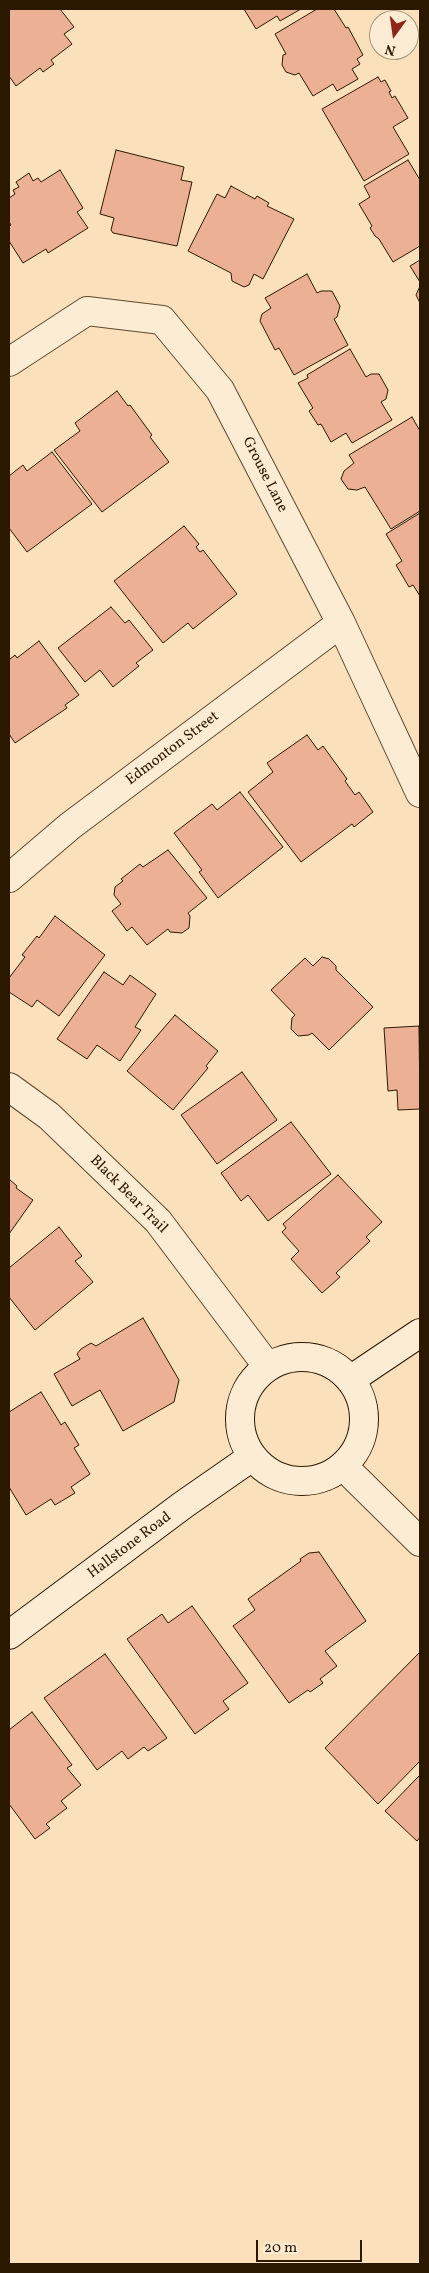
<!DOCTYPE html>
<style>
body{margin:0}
#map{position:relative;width:429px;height:2273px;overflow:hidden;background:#fae1bb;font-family:Vollkorn,serif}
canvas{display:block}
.frame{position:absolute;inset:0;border:10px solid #2b1800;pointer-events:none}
.north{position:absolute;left:369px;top:10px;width:50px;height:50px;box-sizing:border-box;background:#fcecd3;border:1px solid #a8977f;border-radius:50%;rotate:194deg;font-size:14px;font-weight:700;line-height:20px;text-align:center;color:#2b1800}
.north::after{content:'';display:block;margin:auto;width:18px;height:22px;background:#8f2418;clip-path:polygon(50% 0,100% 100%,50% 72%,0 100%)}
.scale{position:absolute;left:256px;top:2240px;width:106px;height:22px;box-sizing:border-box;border:2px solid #2b1800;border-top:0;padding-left:6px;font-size:15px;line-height:18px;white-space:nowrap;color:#2b1800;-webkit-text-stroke:4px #fcecd3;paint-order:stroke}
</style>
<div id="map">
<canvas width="429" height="2273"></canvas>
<div class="frame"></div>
<div class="north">N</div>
<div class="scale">20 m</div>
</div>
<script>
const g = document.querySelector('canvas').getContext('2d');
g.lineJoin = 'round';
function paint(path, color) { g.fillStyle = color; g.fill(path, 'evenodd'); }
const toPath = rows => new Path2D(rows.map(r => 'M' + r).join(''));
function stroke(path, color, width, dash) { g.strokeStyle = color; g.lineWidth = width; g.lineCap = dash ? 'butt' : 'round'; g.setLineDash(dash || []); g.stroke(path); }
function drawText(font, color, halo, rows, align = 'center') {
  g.font = font + ' Vollkorn,serif'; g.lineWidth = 5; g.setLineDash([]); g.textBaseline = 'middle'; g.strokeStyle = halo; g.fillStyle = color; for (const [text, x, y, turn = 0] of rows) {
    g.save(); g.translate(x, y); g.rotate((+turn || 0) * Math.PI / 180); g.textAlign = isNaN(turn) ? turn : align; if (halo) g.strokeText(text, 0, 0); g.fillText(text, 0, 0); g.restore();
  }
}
const building = toPath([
 [9,9,60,9,74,27,64,34,72,44,51,60,54,64,43,72,40,68,16,86,9,76,9,9],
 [244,9,301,9,280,21,277,16,256,29,244,9],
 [317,9,334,9,346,28,348,27,363,55,357,59,360,64,352,69,358,79,337,91,333,84,313,96,299,73,295,75,286,72,282,65,283,55,286,54,275,34,317,9],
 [378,77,381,82,385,80,391,91,389,92,392,98,395,96,408,118,393,127,409,154,364,181,322,109,378,77],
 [116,150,184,167,181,180,192,182,177,246,113,233,111,230,114,218,100,214,116,150],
 [408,160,420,180,420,246,393,262,379,239,375,236,370,228,372,226,359,204,370,197,364,186,408,160],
 [60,170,83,208,77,212,88,228,48,253,46,249,23,263,9,241,9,227,11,225,9,222,9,198,15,194,13,190,19,187,16,182,29,173,33,181,38,178,41,182,60,170],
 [231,186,255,199,257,196,269,203,267,206,294,219,263,279,254,274,249,285,244,287,232,281,231,273,188,251,217,194,225,198,231,186],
 [420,260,420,282,410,266,420,260],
 [307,274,317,293,321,291,332,291,340,306,337,317,334,319,348,345,294,375,279,348,275,350,260,321,262,314,271,308,265,298,307,274],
 [420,286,420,303,416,295,420,286],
 [350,349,366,377,371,374,379,374,388,390,386,399,381,402,392,420,352,443,346,433,331,442,321,424,318,425,309,411,313,408,298,383,308,378,307,375,350,349],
 [117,391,128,406,130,405,152,435,150,437,169,462,102,512,54,450,80,431,75,423,117,391],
 [412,417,420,431,420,511,391,529,365,487,357,490,348,489,341,479,344,471,354,463,349,455,412,417],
 [52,452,92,504,27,552,9,528,9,476,23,465,27,471,52,452],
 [420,513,420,596,413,585,409,587,396,565,402,561,386,534,420,513],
 [184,526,199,544,196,547,200,552,203,550,237,594,193,629,188,623,163,643,114,581,184,526],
 [111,607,125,623,129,620,153,650,136,663,139,666,113,687,100,670,85,682,58,648,111,607],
 [39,641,79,695,65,705,67,708,15,743,9,734,9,660,15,655,17,658,39,641],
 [307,735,318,750,323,746,347,779,345,781,355,795,359,792,373,812,354,827,352,824,301,862,248,792,273,772,267,763,307,735],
 [240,792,283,847,218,898,199,872,202,870,174,833,212,804,217,810,240,792],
 [168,850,207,898,188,913,190,916,189,928,182,933,170,932,168,929,147,945,132,927,127,931,112,911,121,904,114,895,115,887,123,881,121,879,140,864,143,867,168,850],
 [55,916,105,955,59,1016,37,1000,32,1007,9,992,9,978,25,957,22,955,37,936,39,938,55,916],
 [322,957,329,959,336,966,336,970,373,1007,329,1050,312,1033,309,1035,298,1036,291,1029,292,1018,295,1015,271,990,305,958,313,966,322,957],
 [104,972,123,985,130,975,156,994,135,1027,141,1030,120,1061,97,1045,87,1059,57,1039,104,972],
 [175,1015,218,1051,206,1066,208,1068,173,1110,127,1071,175,1015],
 [419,1026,420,1109,398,1110,397,1090,388,1091,384,1028,419,1026],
 [242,1072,277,1120,217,1164,181,1115,242,1072],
 [291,1122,331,1174,268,1221,248,1195,241,1201,221,1173,291,1122],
 [338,1175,382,1222,366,1237,370,1241,336,1273,340,1277,322,1293,291,1259,299,1251,282,1232,286,1228,283,1224,338,1175],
 [9,1179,17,1186,16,1188,33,1200,9,1234,9,1179],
 [59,1227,82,1256,75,1261,93,1282,35,1330,9,1297,9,1268,59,1227],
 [143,1318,179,1380,174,1402,123,1431,100,1390,72,1406,54,1374,80,1359,77,1354,81,1349,91,1343,96,1346,143,1318],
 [41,1392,60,1423,61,1425,65,1422,79,1445,74,1448,90,1474,71,1487,75,1493,55,1505,51,1499,26,1515,9,1487,9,1412,41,1392],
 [319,1552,366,1621,325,1651,337,1666,320,1679,323,1683,310,1692,308,1690,289,1703,233,1626,255,1610,248,1599,301,1561,300,1559,309,1553,319,1552],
 [192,1606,248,1683,223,1701,229,1709,195,1734,127,1639,162,1614,168,1623,192,1606],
 [420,1652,420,1761,378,1804,325,1748,420,1652],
 [105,1654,167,1738,148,1751,144,1747,128,1759,122,1751,97,1770,44,1698,105,1654],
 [32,1712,72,1765,67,1768,81,1785,61,1801,67,1808,46,1824,50,1828,35,1839,9,1804,9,1730,32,1712],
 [420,1775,420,1837,417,1841,385,1811,420,1775]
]);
paint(building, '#ecb095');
stroke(building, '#2b1800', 1);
const street = toPath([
 [9,362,87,311,162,320,220,390,341,623,420,793],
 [9,878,70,826,341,623],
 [9,1087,49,1116,158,1221,268,1367],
 [343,1466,420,1542]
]);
const secondary = toPath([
 '240 1419a62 62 0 1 1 124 0a62 62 0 1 1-124 0Z',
 [350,1380,420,1333],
 [9,1635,183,1505,252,1457]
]);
stroke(street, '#5f4a2f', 30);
stroke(secondary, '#2b1800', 30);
stroke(street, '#fcecd3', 28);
stroke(secondary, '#fcecd3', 28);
drawText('15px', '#2b1800', '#fcecd3', [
 ["Grouse Lane",264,475,63],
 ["Edmonton Street",173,749,-37],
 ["Black Bear Trail",128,1195,45],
 ["Hallstone Road",130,1546,-37]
]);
</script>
